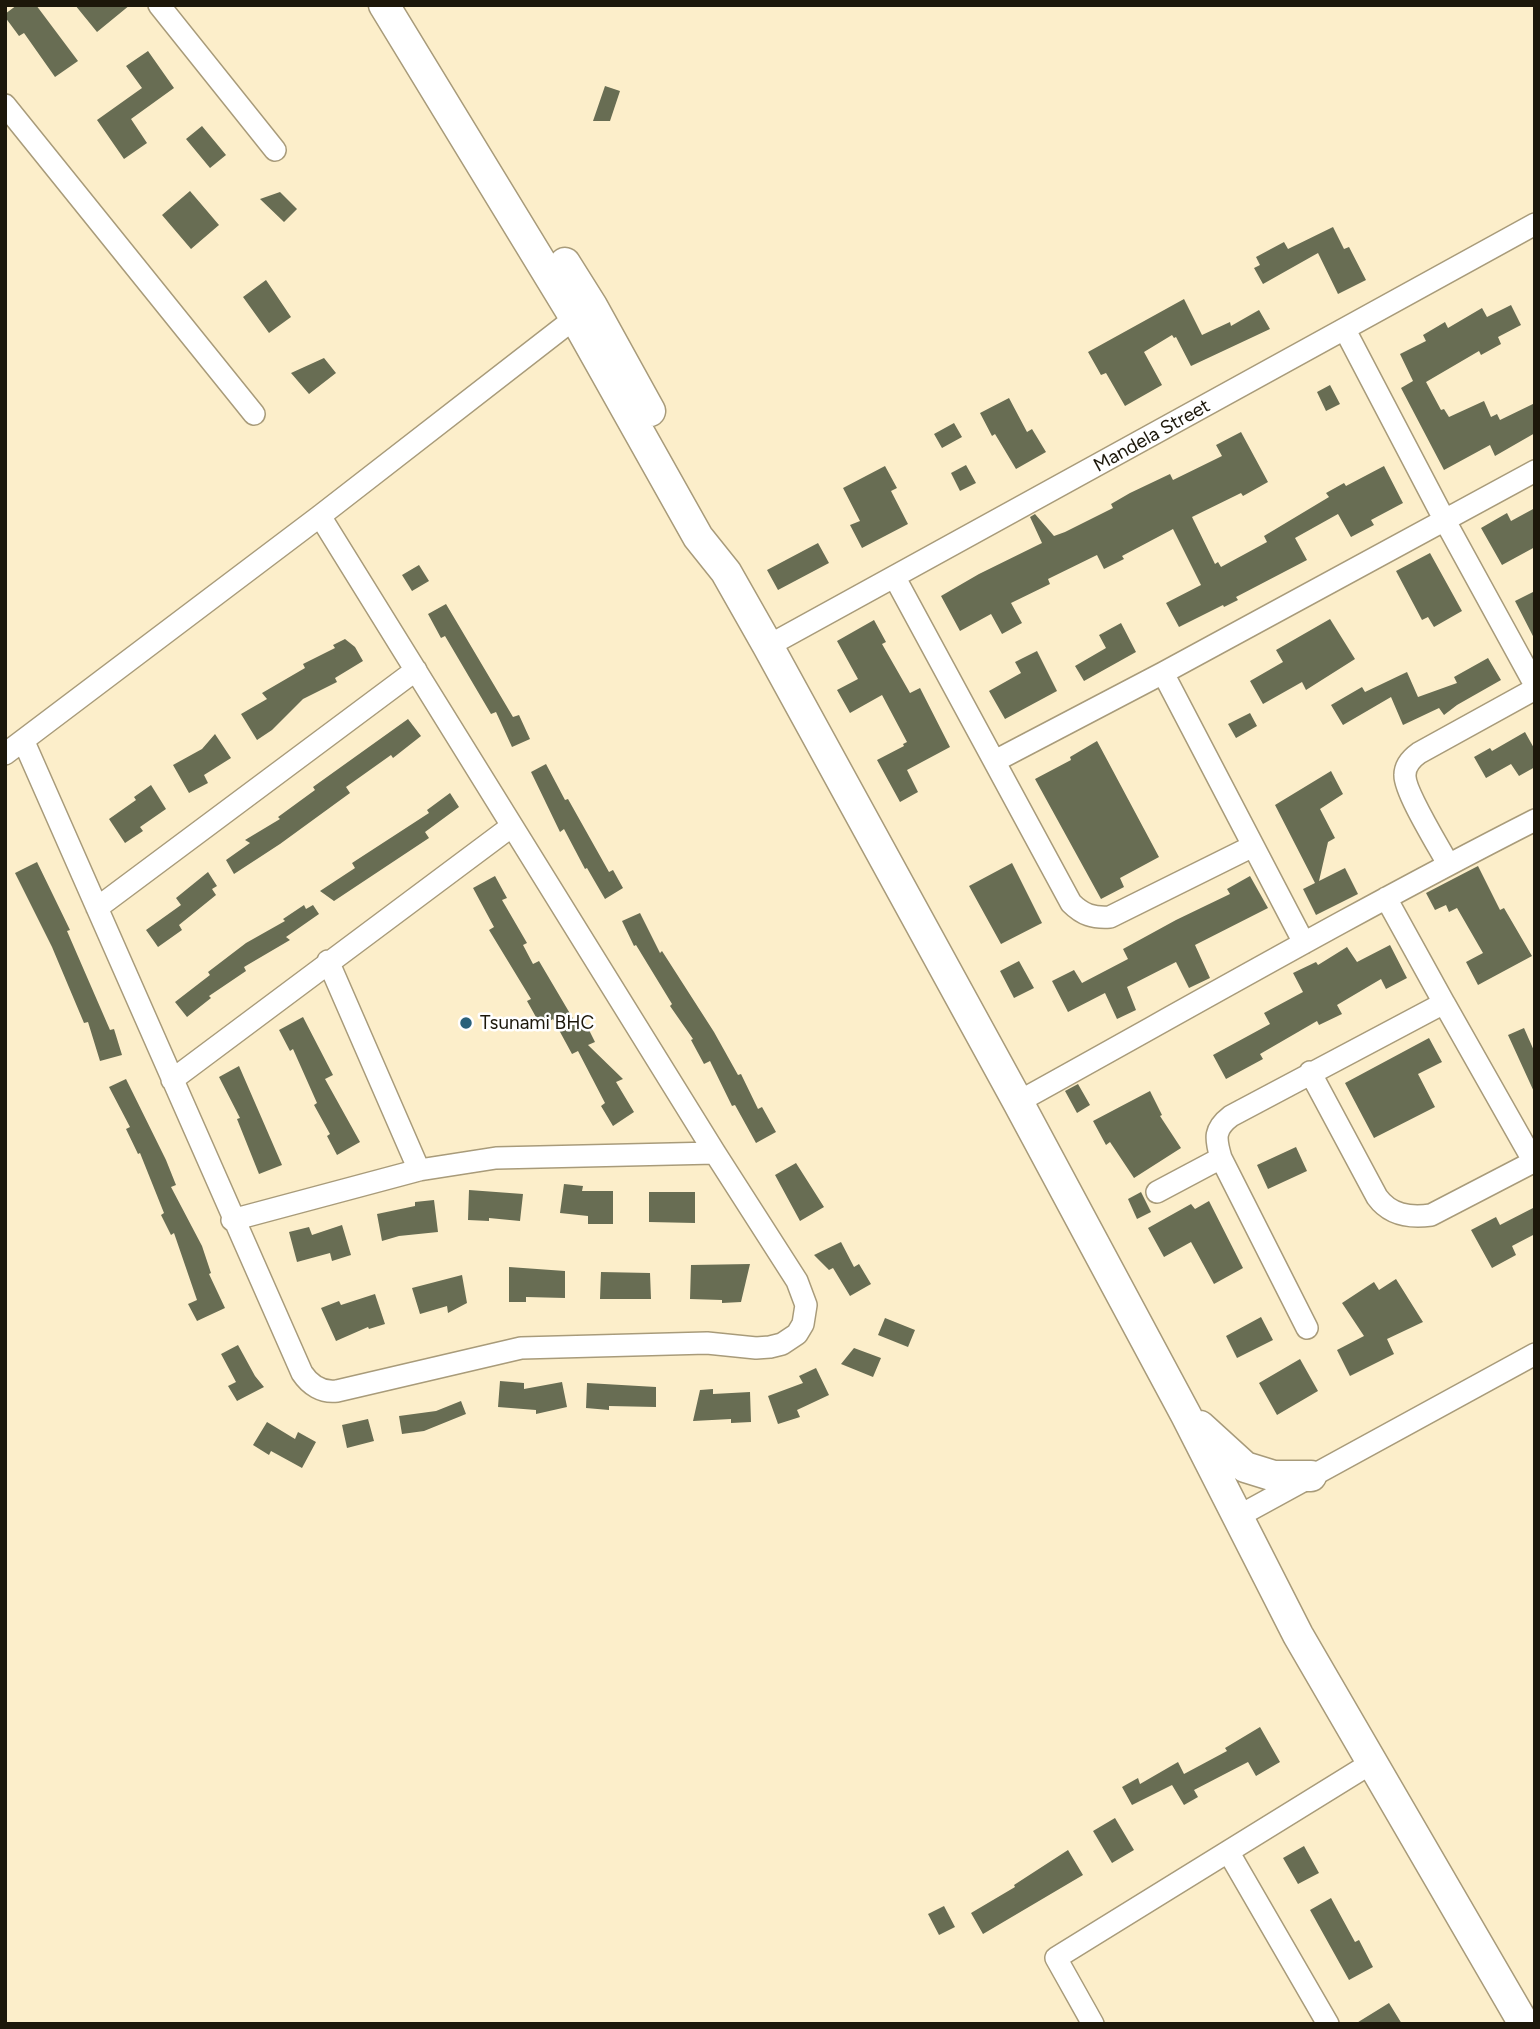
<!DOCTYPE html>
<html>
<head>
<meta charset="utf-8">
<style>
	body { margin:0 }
	#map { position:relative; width:1540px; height:2029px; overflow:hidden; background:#fceeca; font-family:Figtree,sans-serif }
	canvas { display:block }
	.frame { position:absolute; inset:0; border:7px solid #1c170a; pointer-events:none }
</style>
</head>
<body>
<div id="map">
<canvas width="1540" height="2029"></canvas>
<div class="frame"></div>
</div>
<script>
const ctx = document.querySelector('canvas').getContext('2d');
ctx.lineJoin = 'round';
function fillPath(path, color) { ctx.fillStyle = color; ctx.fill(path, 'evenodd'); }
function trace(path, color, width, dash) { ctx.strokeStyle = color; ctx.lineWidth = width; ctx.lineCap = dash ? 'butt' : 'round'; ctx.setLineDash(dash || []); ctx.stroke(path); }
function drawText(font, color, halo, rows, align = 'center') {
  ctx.font = font + ' Figtree,sans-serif'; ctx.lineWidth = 5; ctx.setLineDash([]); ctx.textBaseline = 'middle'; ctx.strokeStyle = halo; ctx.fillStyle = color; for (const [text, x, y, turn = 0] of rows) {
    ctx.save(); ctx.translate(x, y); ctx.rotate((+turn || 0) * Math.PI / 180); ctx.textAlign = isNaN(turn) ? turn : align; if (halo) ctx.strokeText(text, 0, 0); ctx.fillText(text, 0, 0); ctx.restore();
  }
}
const building = new Path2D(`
	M17 5H36L78 61 55 77 24 33 19 36 5 17V14Z
	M75 5H130L97 32Z
	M148 51 174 88 131 119 147 143 124 159 97 120 142 88 126 66Z
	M605 86 620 91 610 121H593Z
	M202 126 226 155 210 168 186 139Z
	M190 191 219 225 191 249 162 215Z
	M280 192 297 209 284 222 260 199Z
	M1333 227 1344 249 1349 247 1366 280 1338 294 1318 253 1263 284 1254 268 1260 265 1256 257 1284 242 1288 249Z
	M266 280 291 317 269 333 243 297Z
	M1184 299 1202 335 1230 322 1231 326 1259 310 1270 329 1191 366 1176 337 1174 338 1172 335 1144 352 1162 385 1125 406 1106 373 1101 375 1088 352Z
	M1511 305 1521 325 1498 337 1501 344 1481 355 1479 351 1426 382 1441 410 1444 409 1449 417 1484 401 1491 417 1497 414 1500 420 1535 403V433L1495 456 1490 445 1444 470 1401 388 1413 381 1400 354 1426 341 1423 335 1445 322 1448 328 1482 308 1487 317Z
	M324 358 336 373 309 394 291 373Z
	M1330 385 1340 404 1326 411 1317 392Z
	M1009 398 1027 432 1032 429 1046 452 1016 469 995 434 992 436 980 413Z
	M954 423 962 437 942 448 934 434Z
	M1241 432 1268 482 1243 496 1241 493 1192 517 1215 564 1218 562 1221 567 1267 542 1264 536 1329 497 1326 493 1344 483 1346 486 1384 466 1403 503 1371 520 1374 525 1351 537 1338 514 1295 538 1307 560 1236 597 1238 600 1224 607 1223 605 1179 627 1166 603 1201 585 1173 529 1122 556 1124 559 1104 569 1097 555 1048 579 1050 584 1011 603 1022 623 1002 634 991 614 960 631 941 596 979 574 1042 543 1030 517 1035 514 1054 536 1065 532 1113 508 1111 504 1130 493 1170 474 1173 480 1222 456 1216 445Z
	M966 465 976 483 960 491 951 473Z
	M885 466 897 488 891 491 908 524 862 548 850 525 860 521 843 488Z
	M1535 508V547L1502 565 1481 528 1507 513 1511 521Z
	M818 543 829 563 778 590 767 570Z
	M1430 553 1462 611 1434 627 1428 617 1422 620 1396 571Z
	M419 565 429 581 412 591 402 575Z
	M1535 591V640L1515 601Z
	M446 604 513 717 519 715 530 739 512 747 496 712 491 714 445 636 441 638 428 614Z
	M1330 619 1355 659 1306 690 1302 682 1263 704 1250 681 1283 662 1276 650Z
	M874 620 886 642 882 644 910 693 920 688 950 747 907 770 918 792 900 802 877 760 904 746 903 744 907 742 882 695 850 713 837 690 858 679 837 641Z
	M1121 623 1136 652 1084 681 1075 666 1106 648 1099 635Z
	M345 639 355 647 363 661 335 678 337 682 303 699 272 730 257 740 241 714 267 699 262 693 305 668 303 664 335 648 333 645Z
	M1037 651 1057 691 1005 719 989 691 1021 673 1015 662Z
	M1488 658 1501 680 1457 705 1444 715 1439 708 1403 725 1391 697 1343 725 1331 705 1362 687 1365 692 1407 672 1418 697 1457 683 1454 677Z
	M1250 713 1257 726 1236 738 1228 724Z
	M408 719 421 736 393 758 391 755 346 787 350 793 280 844 234 874 226 860 250 843 245 840 280 819 278 817 315 790 313 787Z
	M1525 732 1535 750V767L1519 776 1511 764 1486 778 1474 757 1490 748 1492 751Z
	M215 734 231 758 204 775 208 783 189 793 173 765 202 749Z
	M1097 741 1159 857 1120 878 1124 887 1101 899 1035 779 1071 760 1070 757Z
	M546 764 565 800 568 799 609 872 613 870 623 888 605 899 587 868 585 869 564 829 560 832 531 772Z
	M1331 771 1343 794 1320 809 1335 838 1328 842 1319 881 1345 868 1358 894 1316 915 1303 889 1315 883 1275 805Z
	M151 785 166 809 140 827 143 831 125 843 109 819 136 800 134 797Z
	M450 793 459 807 425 832 429 838 334 901 320 891 355 868 352 863 429 813 427 810Z
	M37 862 70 930 67 931 110 1030 114 1029 122 1055 100 1061 88 1022 84 1023 52 947 15 873Z
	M1012 863 1042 923 1001 944 969 886Z
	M1478 866 1500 910 1504 908 1532 956 1478 985 1466 962 1483 953 1457 908 1449 912 1446 905 1435 910 1426 893Z
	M208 872 217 886 212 889 216 895 179 925 182 930 158 947 146 930 181 905 176 898Z
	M495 876 507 898 502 900 527 943 523 945 533 964 539 961 575 1022 583 1018 595 1042 588 1045 623 1079 616 1082 634 1112 613 1126 601 1106 605 1103 578 1051 572 1054 553 1019 541 1026 527 1001 531 999 489 930 494 927 473 888Z
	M1250 876 1268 908 1195 945 1210 978 1189 988 1176 962 1127 987 1136 1010 1117 1019 1105 993 1068 1012 1052 981 1074 970 1082 983 1128 959 1123 949 1176 920 1230 894 1227 889Z
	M304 905 306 909 313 905 319 914 286 937 290 940 244 967 246 971 209 996 211 998 187 1017 175 1002 210 975 208 972 246 943 285 921 283 919Z
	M640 913 660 953 662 951 714 1032 738 1075 741 1074 758 1109 762 1107 776 1132 756 1143 735 1105 732 1106 710 1061 704 1064 691 1040 693 1039 670 1006 672 1004 636 945 634 946 622 921Z
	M1390 945 1407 978 1386 989 1381 979 1337 1005 1342 1014 1319 1025 1317 1021 1260 1054 1263 1059 1226 1079 1213 1055 1270 1024 1264 1013 1303 992 1293 973 1316 962 1318 965 1347 947 1357 962Z
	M1019 961 1034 988 1014 998 1000 971Z
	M303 1017 333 1075 325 1079 360 1142 337 1155 327 1136 330 1134 314 1105 317 1103 293 1049 290 1051 279 1030Z
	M1524 1028 1535 1053V1094L1508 1035Z
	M1429 1038 1442 1062 1418 1074 1435 1107 1374 1138 1345 1083Z
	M239 1066 282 1165 259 1174 237 1119 240 1118 219 1077Z
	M126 1079 166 1160 176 1185 171 1187 202 1246 211 1273 209 1274 225 1308 197 1321 188 1304 197 1300 174 1233 171 1235 161 1215 164 1213 140 1153 138 1154 126 1129 130 1127 109 1087Z
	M1078 1084 1090 1105 1077 1113 1065 1091Z
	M1150 1091 1162 1115 1160 1116 1181 1148 1134 1178 1110 1142 1106 1145 1093 1121Z
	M1296 1147 1307 1171 1268 1189 1257 1165Z
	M796 1163 824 1207 800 1221 775 1175Z
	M564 1184 583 1186 582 1191H613V1224H588V1216L560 1213Z
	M469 1190 523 1194 520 1221 489 1218V1221L468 1220Z
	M649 1192H695V1223L649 1222Z
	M1141 1192 1151 1212 1137 1219 1128 1199Z
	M434 1200 438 1232 399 1236 382 1241 377 1214 415 1206V1202Z
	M1209 1201 1243 1268 1214 1284 1191 1242 1164 1257 1148 1228 1191 1204 1195 1209Z
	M1535 1207V1234L1512 1246 1516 1255 1492 1268 1471 1230 1496 1217 1500 1225Z
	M342 1225 351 1255 332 1261 330 1253 297 1262 289 1232 309 1227 312 1235Z
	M841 1242 854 1267 859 1264 871 1284 850 1296 833 1268 829 1270 814 1255Z
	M750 1264 741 1302 722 1303V1300L690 1299 691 1265Z
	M509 1267 565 1271V1298L526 1297V1302H509Z
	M601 1272 650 1273 651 1299H600Z
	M462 1275 467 1303 448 1313 447 1306 420 1314 412 1288Z
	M1396 1279 1423 1322 1387 1339 1394 1354 1350 1376 1337 1350 1364 1336 1342 1303 1374 1282 1379 1290Z
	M375 1294 385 1324 369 1329 368 1327 336 1341 321 1308 339 1301 341 1305Z
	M1261 1317 1273 1340 1237 1358 1226 1336Z
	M885 1318 915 1330 908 1347 878 1335Z
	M238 1345 255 1376 264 1387 237 1401 228 1386 236 1382 221 1354Z
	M854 1348 881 1358 873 1377 841 1364Z
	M1300 1359 1318 1391 1277 1415 1259 1383Z
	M816 1368 829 1395 797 1410 800 1417 778 1424 768 1396 803 1383 799 1376Z
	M500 1381 524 1383V1389L562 1382 567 1407 536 1414V1410L498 1407Z
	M587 1383 656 1387V1407L609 1406V1410L586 1408Z
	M713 1389V1394L750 1392 751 1422 731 1423V1419L693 1421 700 1390Z
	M461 1401 466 1414 424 1431 402 1434 399 1416 436 1411Z
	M368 1419 374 1441 347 1448 342 1425Z
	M267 1422 295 1439 298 1432 316 1442 302 1468 271 1451 269 1455 253 1445Z
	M1260 1727 1280 1762 1256 1776 1248 1762 1194 1790 1198 1797 1184 1805 1172 1785 1132 1805 1122 1787 1138 1778 1140 1784 1178 1762 1184 1774 1227 1751 1225 1748Z
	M1115 1818 1134 1850 1112 1863 1093 1831Z
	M1304 1846 1319 1873 1298 1884 1283 1858Z
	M1068 1850 1083 1875 983 1934 971 1913 1015 1887 1014 1885Z
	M1331 1898 1355 1942 1359 1940 1373 1967 1349 1980 1310 1910Z
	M944 1906 955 1927 939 1935 928 1914Z
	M1389 2003 1402 2024H1355Z`);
const street = new Path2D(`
	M159 5 275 150
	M5 105 254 414
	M1345 330 1444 519 1535 685
	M895 578 1071 903C1083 915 1093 918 1110 917L1253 846
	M768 646 1535 224
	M1163 673 1304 943
	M24 742 302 1373C310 1385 322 1393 337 1391L521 1348 707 1343 756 1348 770 1347 782 1344 797 1334 803 1324 806 1305 797 1281 715 1153 320 516
	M5 754 320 516 584 311
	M995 761 1163 673 1535 471
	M1448 864C1439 847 1404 791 1405 775 1405 766 1412 758 1419 753L1535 689
	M1386 898 1444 1003
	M97 908 416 670
	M328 961 419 1170
	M1310 1072 1377 1197C1390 1215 1409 1218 1431 1215L1535 1161
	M172 1080 512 826
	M1018 1102C1190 1007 1360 909 1535 820
	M1157 1192 1221 1158
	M232 1220 419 1170 496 1158 715 1153
	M1307 1328 1221 1158C1215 1138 1214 1129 1231 1116L1444 1003 1534 1162
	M1237 1517 1535 1354
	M1229 1853 1328 2024
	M1093 2024 1056 1958 1373 1762`);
const secondary = new Path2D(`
	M384 5 575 318 698 537 726 572 768 646 1018 1102 1186 1415 1298 1635 1524 2024
	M565 263 592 306 650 411
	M1200 1426 1245 1467 1274 1476H1311`);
const markers = [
	[466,1023,7,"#29617b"]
];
const streetNames = [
	["Mandela Street",1152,436,-29]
];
const poiNames = [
	["Tsunami BHC",480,1023]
];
fillPath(building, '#686d53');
trace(street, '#a89b7a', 24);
trace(secondary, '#a89b7a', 33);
trace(street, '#fff', 21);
trace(secondary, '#fff', 30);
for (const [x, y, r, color] of markers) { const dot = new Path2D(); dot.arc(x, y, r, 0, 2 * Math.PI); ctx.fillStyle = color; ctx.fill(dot); trace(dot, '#fff', 2.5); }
drawText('19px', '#1c170a', '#fff', streetNames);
drawText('19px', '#1c170a', '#fff', poiNames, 'left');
</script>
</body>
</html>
